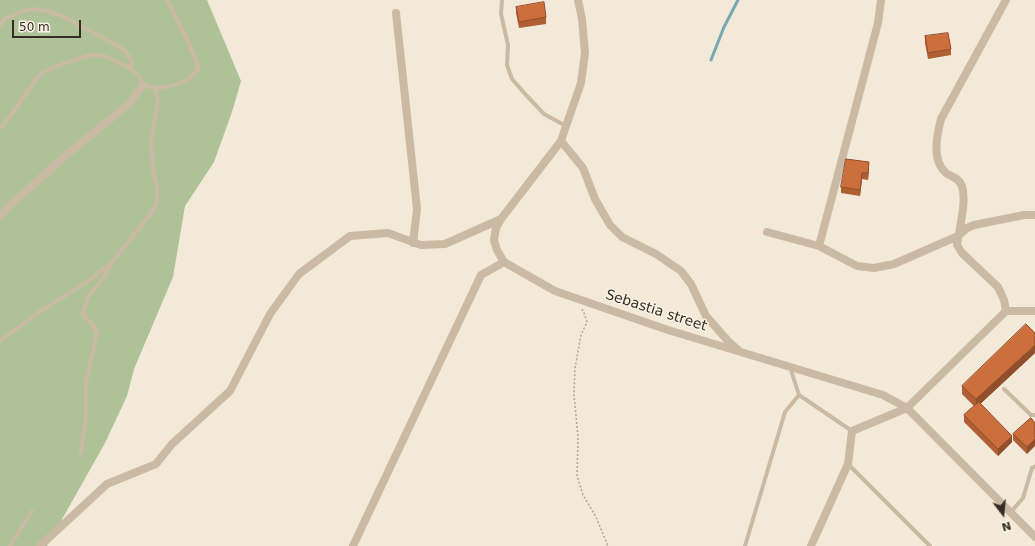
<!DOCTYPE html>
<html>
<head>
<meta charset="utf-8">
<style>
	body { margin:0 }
	#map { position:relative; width:1035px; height:546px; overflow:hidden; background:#f2e9d8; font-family:"DejaVu Sans",sans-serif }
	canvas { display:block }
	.north { position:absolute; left:983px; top:494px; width:40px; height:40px; -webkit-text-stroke:3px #faf2e4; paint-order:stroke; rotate:164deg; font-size:11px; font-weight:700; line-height:16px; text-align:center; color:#352c26 }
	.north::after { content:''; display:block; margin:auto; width:14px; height:18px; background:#352c26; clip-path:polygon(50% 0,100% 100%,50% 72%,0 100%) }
	.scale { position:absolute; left:12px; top:20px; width:69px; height:18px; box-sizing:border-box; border:2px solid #352c26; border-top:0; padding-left:5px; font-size:12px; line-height:14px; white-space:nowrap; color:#352c26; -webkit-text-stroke:3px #faf2e4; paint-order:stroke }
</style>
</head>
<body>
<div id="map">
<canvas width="1035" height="546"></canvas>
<div class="north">N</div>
<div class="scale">50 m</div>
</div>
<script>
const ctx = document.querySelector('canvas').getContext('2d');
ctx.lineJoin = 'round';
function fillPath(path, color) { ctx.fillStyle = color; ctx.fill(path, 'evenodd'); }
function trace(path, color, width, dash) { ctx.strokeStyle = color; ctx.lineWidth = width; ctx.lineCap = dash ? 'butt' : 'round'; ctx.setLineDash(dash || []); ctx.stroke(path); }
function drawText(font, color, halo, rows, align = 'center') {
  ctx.font = font + ' "DejaVu Sans",sans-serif'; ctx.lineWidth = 3; ctx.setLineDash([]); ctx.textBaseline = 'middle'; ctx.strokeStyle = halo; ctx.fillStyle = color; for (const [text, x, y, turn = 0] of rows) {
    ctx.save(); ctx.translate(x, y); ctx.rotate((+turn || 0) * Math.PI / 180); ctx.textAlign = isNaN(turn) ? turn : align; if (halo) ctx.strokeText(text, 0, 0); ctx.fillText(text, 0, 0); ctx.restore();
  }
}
const green = new Path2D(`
	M0 0H207L241 81 232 112 214 162 185 206 173 277 134 369 127 396 105 443 47 546H0Z`);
const stream = new Path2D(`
	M711 60 724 27 738 0`);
const path = new Path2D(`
	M582 309 584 313 587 322 581 335 575 368 574 395 578 437 577 476 583 495 596 517 608 546`);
const lane = new Path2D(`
	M502 0 501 14 508 45 507 65 512 79 526 95 544 114 566 126
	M0 25 5 19 20 12 33 9 47 11 62 16 113 43 125 51 132 61 130 68
	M155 88C173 87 188 83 199 68L185 35 167 0
	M0 128 11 115 37 78 43 72 65 63 91 55 104 56 130 68 139 76 143 85 155 88 158 101 151 141 153 171 157 188V203L152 212 113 261 91 279 38 313 0 341
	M790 367 799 395 852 431
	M1004 389 1031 415H1035
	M81 453 86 416V382L97 334 94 326 83 315V312L89 296 102 280 112 263
	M848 464 930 546
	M1011 512 1023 498 1032 468 1035 467
	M10 546 32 511
	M745 546 785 412 799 395`);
const street = new Path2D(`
	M578 0 582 19 585 53 581 83 566 126 561 141 501 219 496 228 494 240 497 250 504 262 555 291 668 330 883 395 907 408 1035 537
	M396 13 417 209 413 243
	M561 141 583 168 595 199 610 225 622 237 656 254 681 271 691 284 706 316 728 341 738 350
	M0 216 9 206 70 152 130 103 143 85
	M767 232 819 246 857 266 874 268 894 264 958 236 967 228 974 225 1024 215H1035
	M819 246 878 23 881 0
	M1006 311 1004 300 998 287 962 253 957 245C959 228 967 203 962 186 959 178 952 177 946 173 931 160 937 135 941 119L1006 0
	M40 546 107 484 156 464 172 444 230 391 270 314 299 274 350 236 388 233 421 245 445 244 501 219
	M353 546 481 275 504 262
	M811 546 848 464 852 431 907 408 1006 311H1035`);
const wall = new Path2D(`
	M516 7 546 17V24L519 28 516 13Z
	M925 36 951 49V55L928 59 925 43Z
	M869 168 868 180 862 179 860 196 841 193V187Z
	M1035 353 980 404 1012 442 998 456 964 422V415L974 406 962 394V386Z
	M1031 418 1027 454 1013 440V434Z`);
const shadedWall = new Path2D(`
	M869 162V168L868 180V173Z
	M862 173V179L860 196V190Z
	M1035 345V353L976 408V399Z
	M1012 436V442L998 456V449Z
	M1035 439V446L1027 454V447Z`);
const building = new Path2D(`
	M544 2 546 17 519 22 516 7Z
	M948 33 951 49 928 53 925 36Z
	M846 159 869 162 868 173H862L860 190 841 187Z
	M1026 324 1035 333V345L976 399 962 386Z
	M979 402 1012 436 998 449 964 415Z
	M1031 418 1035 423V439L1027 447 1013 434Z`);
const streetNames = [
	["Sebastia street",656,311,18]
];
fillPath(green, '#afc297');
trace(stream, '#75a8b1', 3);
trace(path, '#b7a48d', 1.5, [2, 2]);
trace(lane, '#cbbaa3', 4);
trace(street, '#cbbaa3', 8);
fillPath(wall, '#b05f34');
fillPath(shadedWall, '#904e2a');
fillPath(building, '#cd6f3c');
trace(building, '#904e2a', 1);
drawText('14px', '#352c26', '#faf2e4', streetNames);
</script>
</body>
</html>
